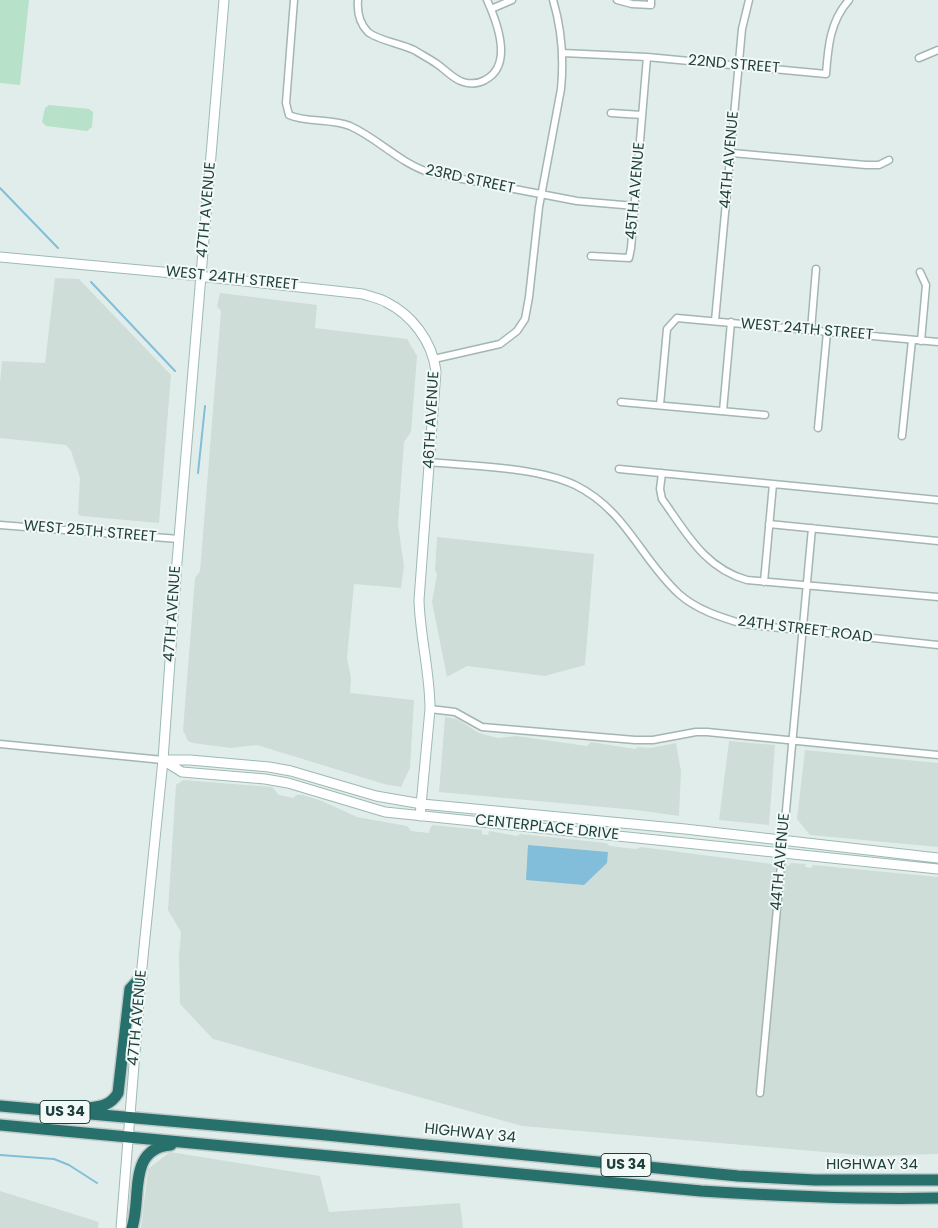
<!DOCTYPE html>
<html>
<head>
<meta charset="utf-8">
<style>
	body { margin:0 }
	canvas { display:block; background:#e1edea }
</style>
</head>
<body>
<canvas width="938" height="1228"></canvas>
<script>
const ctx = document.querySelector('canvas').getContext('2d');
ctx.lineJoin = 'round';
function fillPath(path, color) { ctx.fillStyle = color; ctx.fill(path, 'evenodd'); }
function trace(path, color, width, dash) { ctx.strokeStyle = color; ctx.lineWidth = width; ctx.lineCap = dash ? 'butt' : 'round'; ctx.setLineDash(dash || []); ctx.stroke(path); }
function drawText(font, color, halo, rows, align = 'center') {
  ctx.font = font + ' Poppins,sans-serif'; ctx.lineWidth = 4; ctx.setLineDash([]); ctx.textBaseline = 'middle'; ctx.strokeStyle = halo; ctx.fillStyle = color; for (const [text, x, y, turn = 0] of rows) {
    ctx.save(); ctx.translate(x, y); ctx.rotate((+turn || 0) * Math.PI / 180); ctx.textAlign = isNaN(turn) ? turn : align; if (halo) ctx.strokeText(text, 0, 0); ctx.fillText(text, 0, 0); ctx.restore();
  }
}
const built = new Path2D(`
	M55 278 79 279 171 375 159 523 81 516 78 514 80 478 71 451 66 445 0 438V383L2 361 45 363Z
	M220 293 317 305 315 328 407 339 417 356 411 432 404 442 398 524 404 566 401 588 354 584 347 658 351 678 350 693 414 700 410 768 401 787 384 784 257 745 231 748 193 743 188 741 183 730 195 578 200 571 221 311 217 306Z
	M437 537 594 554 585 665 545 676 467 666 447 677 432 602 437 574 435 570Z
	M445 717 457 719 479 733 498 738 516 736 587 746 591 742 635 749 638 747 650 748 676 743 681 771 679 816 636 810 439 792Z
	M729 741 775 745 769 825 719 820Z
	M805 750 938 763V847L810 835 797 819Z
	M183 780 272 787 279 795 293 798 296 795H303L322 801 357 817 407 826 411 831 429 833 430 828 433 825 482 830V834L488 835 489 831 517 836 520 834 606 843 610 846 636 849 641 847 788 866 791 863 806 864 805 867 811 868 813 865 938 877V1154L871 1156 522 1126 213 1039 180 1004 179 956 181 932 168 910 176 785Z
	M170 1152 320 1176 329 1212 460 1203 463 1228H141L148 1169Z
	M0 1191 99 1222 98 1228H0Z`);
const green = new Path2D(`
	M0 0H29L20 85 0 83Z
	M49 105 89 109 93 112 92 127 87 131 46 126 42 122 45 108Z`);
const water = new Path2D(`
	M528 845 608 852 607 863 584 885 526 880Z`);
const stream = new Path2D(`
	M0 188 58 248
	M91 282 175 371
	M198 473 205 406
	M0 1155 54 1159 69 1165 97 1183`);
const street = new Path2D(`
	M294 0 286 103 289 115C307 123 330 118 350 126 379 139 399 163 431 173L577 201 635 206
	M358 0C357 12 359 23 368 32 377 40 402 44 414 50 422 55 430 59 437 64 446 70 453 79 463 82 470 84 478 84 485 80 514 65 497 22 487 0
	M617 0 632 4 651 5V0
	M491 9 512 0
	M563 53 647 57 826 74C828 47 830 21 849 0
	M919 58 938 50
	M611 113 642 115
	M732 153 866 165H879L889 160
	M591 256 629 258 631 248 647 57
	M920 272 926 285 921 341
	M715 321 742 29 749 0
	M811 330 816 269
	M434 359 500 344 517 331 525 319 529 297 539 207 561 89C564 58 562 30 553 0
	M621 402 765 415
	M660 405 667 329 677 318 938 342
	M723 411 731 322
	M818 428 827 332
	M902 436 912 340
	M429 462C472 466 537 467 575 485 626 510 640 558 679 594 697 610 720 617 743 624L938 645
	M619 469 938 500
	M662 473 660 489 662 499C686 532 704 568 747 580L938 597
	M769 524 938 541
	M0 525 179 539
	M764 582 773 484
	M430 709 455 712 482 727 635 740H653L696 732H707L938 755
	M0 744 163 760
	M760 1093 812 528`);
const secondary = new Path2D(`
	M0 257 162 272 363 294C371 297 379 298 386 302 412 315 432 341 436 371L419 600C420 637 430 672 430 709L420 816
	M163 760 182 772 265 779 288 783 385 812 938 869
	M163 760H190L269 767 291 771 376 796 422 804 685 829 938 858
	M121 1228 141 977 163 760 177 562 224 0`);
const highway = new Path2D(`
	M0 1106 316 1134 738 1176 815 1180H938
	M87 1108C101 1107 111 1105 118 1093L130 989 141 977
	M0 1125 701 1191C780 1196 859 1200 938 1198
	M132 1228C142 1198 127 1148 171 1145`);
const shields = [
	[65,1112,50],
	[626,1165,50]
];
const shieldNames = [
	["US 34",65,1112],
	["US 34",626,1165]
];
const streetNames = [
	["22ND STREET",734,65,5],
	["44TH AVENUE",730,160,-85],
	["23RD STREET",470,180,12],
	["45TH AVENUE",636,191,-85],
	["47TH AVENUE",207,210,-85],
	["WEST 24TH STREET",232,279,6],
	["WEST 24TH STREET",807,330,5],
	["46TH AVENUE",432,420,-87],
	["WEST 25TH STREET",90,532,5],
	["47TH AVENUE",173,614,-86],
	["24TH STREET ROAD",805,630,7],
	["CENTERPLACE DRIVE",547,828,6],
	["44TH AVENUE",781,862,-85],
	["47TH AVENUE",138,1018,-85],
	["HIGHWAY 34",470,1134,6],
	["HIGHWAY 34",872,1165]
];
fillPath(built, '#cfddd9');
fillPath(green, '#b7e1c9');
fillPath(water, '#82bed9');
trace(stream, '#82bed9', 2);
trace(street, '#a3b6b2', 9);
trace(secondary, '#9dbab4', 11);
trace(highway, '#c0cac8', 14);
trace(street, '#fff', 6);
trace(secondary, '#fff', 9);
trace(highway, '#27706c', 11);
for (const [x, y, w] of shields) { const box = new Path2D(); box.roundRect(x - w / 2, y - 11.5, w, 23, 4); ctx.fillStyle = '#f2f9f7'; ctx.fill(box); trace(box, '#1f403c', 1); }
drawText('bold 14px', '#1f403c', null, shieldNames);
drawText('15px', '#1f403c', '#f2f9f7', streetNames);
</script>
</body>
</html>
